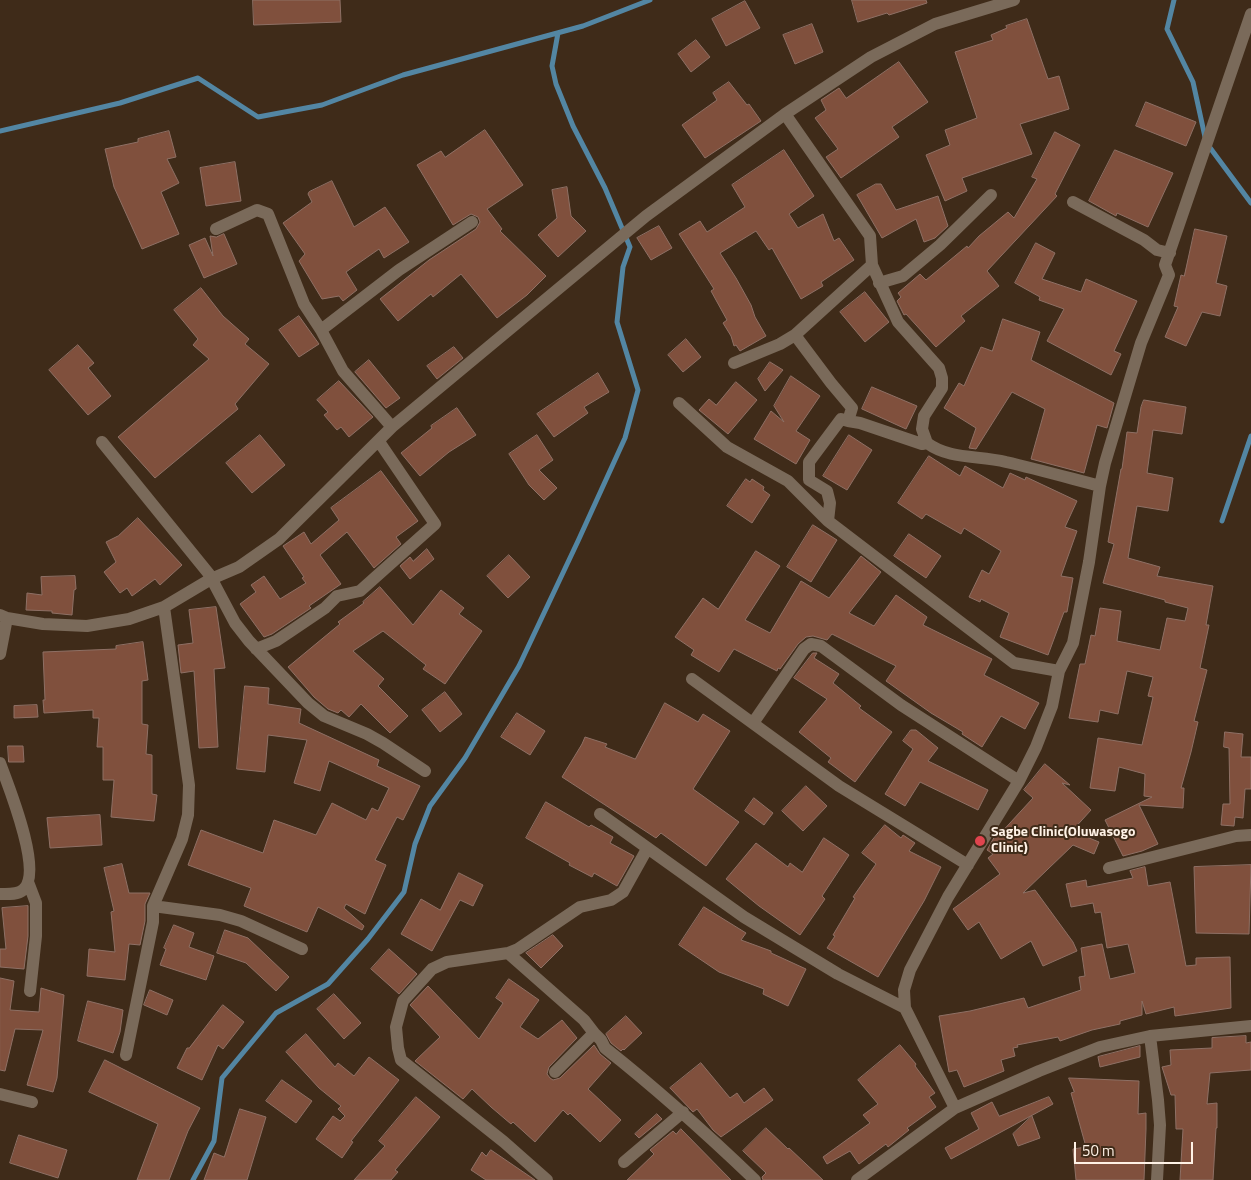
<!DOCTYPE html>
<html>
<head>
<meta charset="utf-8">
<style>
	body { margin:0 }
	#map { position:relative; width:1251px; height:1180px; overflow:hidden; background:#3f2b19; font-family:"Titillium Web",sans-serif }
	canvas { display:block }
	.scale { position:absolute; left:1074px; top:1142px; width:119px; height:22px; box-sizing:border-box; border:2px solid #fff2e6; border-top:0; padding-left:6px; font-size:15px; line-height:18px; white-space:nowrap; color:#fff2e6; -webkit-text-stroke:4px #3f2b19; paint-order:stroke }
</style>
</head>
<body>
<div id="map">
<canvas width="1251" height="1180"></canvas>
<div class="scale">50 m</div>
</div>
<script>
const ctx = document.querySelector('canvas').getContext('2d');
ctx.lineJoin = 'round';
function trace(path, color, width, dash) { ctx.strokeStyle = color; ctx.lineWidth = width; ctx.lineCap = dash ? 'butt' : 'round'; ctx.setLineDash(dash || []); ctx.stroke(path); }
function fillPath(path, color) { ctx.fillStyle = color; ctx.fill(path, 'evenodd'); }
function drawText(font, color, halo, rows, align = 'center') {
  ctx.font = font + ' "Titillium Web",sans-serif'; ctx.lineWidth = 4; ctx.setLineDash([]); ctx.textBaseline = 'middle'; ctx.strokeStyle = halo; ctx.fillStyle = color; for (const [text, x, y, turn = 0] of rows) {
    ctx.save(); ctx.translate(x, y); ctx.rotate((+turn || 0) * Math.PI / 180); ctx.textAlign = isNaN(turn) ? turn : align; if (halo) ctx.strokeText(text, 0, 0); ctx.fillText(text, 0, 0); ctx.restore();
  }
}
const stream = new Path2D(`
	M1174 0 1167 29 1193 82 1205 137
	M0 131 120 103 198 78 258 117 322 105 403 75 583 26 650 0
	M1208 145 1251 203
	M1222 521 1251 436
	M193 1180 214 1141 222 1078 276 1013 328 984 368 939 404 892 415 844 430 806 465 758 519 666 578 541 625 438 638 390 617 322 623 267 630 247 605 188 573 126 556 84 552 66 558 33`);
const building = new Path2D(`
	M253 0H340L341 22 254 25Z
	M852 0H926L927 3 889 15 887 13 858 22Z
	M745 1 760 28 726 46 712 19Z
	M1027 19 1048 79 1059 76 1069 109 1020 124 1032 154 962 178 967 191 945 201 926 155 950 145 945 130 977 118 955 52 993 40 991 35 1007 28 1006 26Z
	M812 24 823 52 795 64 783 35Z
	M696 40 710 57 691 72 678 54Z
	M899 62 928 102 892 127 899 137 841 178 826 157 838 149 815 118 826 110 821 100 839 88 846 98Z
	M729 82 747 105 749 104 761 121 705 158 682 125 717 100 713 93Z
	M1146 102 1196 122 1186 146 1136 126Z
	M485 130 523 185 487 209 502 229 500 231 546 276 527 295 497 318 461 274 433 297 431 294 398 321 380 299 429 260 476 229 480 222 478 217 471 214 453 225 417 165 441 151 445 157Z
	M169 131 176 157 167 159 179 183 161 192 179 234 142 249 114 187 105 149 138 142V139Z
	M1055 132 1080 145 1055 194 1057 196 987 271 999 286 961 316 965 321 936 347 906 314 904 315 897 301 901 297 898 293 920 274 926 280 967 246 968 248 979 236 1008 212 1014 218 1037 179 1032 177Z
	M784 150 814 196 789 214 798 228 823 214 834 241 839 238 854 260 821 282 823 286 801 299 772 248 769 250 756 231 720 253 736 278 751 305 755 317 766 336 740 351 736 345 734 346 731 336 723 323 727 320 711 291 714 289 679 234 700 221 707 232 745 207 732 185Z
	M1115 150 1173 173 1148 227 1117 213 1116 216 1089 201Z
	M235 162 241 201 206 206 200 168Z
	M332 181 354 227 385 207 409 242 384 258 379 249 346 272 357 290 343 301 339 296 322 299 299 261 305 254 283 223 312 202 308 194 309 192Z
	M876 184H881L896 210 938 196 948 226 935 238 924 242 916 219 882 238 857 195Z
	M567 187 571 216 586 231 558 257 538 235 557 218 552 190Z
	M659 226 672 248 651 260 637 238Z
	M1195 229 1227 236 1216 283 1227 286 1220 316 1202 312 1186 346 1165 337 1178 307 1174 306 1181 275 1184 276Z
	M224 234 237 264 204 278 189 245 205 238 213 256 210 236 216 237Z
	M1036 243 1055 253 1042 279 1081 292 1086 279 1137 301 1114 351 1121 354 1111 375 1047 341 1064 309 1039 300 1040 297 1015 283Z
	M201 288 223 316 249 339 245 344 269 364 235 404 238 409 155 478 118 437 209 359 193 345 198 339 174 310Z
	M865 292 889 322 865 342 840 312Z
	M299 316 319 344 299 357 279 330Z
	M1003 319 1040 332 1031 360 1114 403 1107 428 1097 425 1084 473 1031 459 1045 409 1012 392 976 449 969 448 976 428 944 408 959 383 964 386 981 347 992 351Z
	M686 339 701 357 683 372 668 355Z
	M78 345 94 363 88 368 111 396 88 415 49 370Z
	M454 347 463 358 437 379 427 366Z
	M369 360 400 398 386 408 355 372Z
	M770 362 783 370 765 391 758 379Z
	M598 373 609 392 584 407 588 413 554 437 537 414Z
	M791 376 820 396 796 431 810 440 796 464 754 439 771 411 784 422 774 406Z
	M339 381 373 417 349 437 341 427 337 430 324 415 328 412 317 400Z
	M736 382 757 400 728 434 699 410 709 399 716 405Z
	M872 387 917 406 906 429 862 409Z
	M1144 400 1186 407 1182 434 1153 430 1147 473 1173 478 1168 511 1137 506 1128 558 1160 567 1157 576 1213 586 1206 625H1209L1200 668 1207 670 1194 721 1198 722 1191 752 1181 788H1184L1183 808 1139 805 1158 844 1142 851 1123 856 1105 820 1152 797 1144 796 1145 774 1119 767 1115 791 1090 788 1098 738 1142 745 1153 697 1148 696 1153 677 1127 671 1118 714 1100 710 1098 722 1069 718 1080 664H1085L1091 635 1095 636 1100 608 1121 611 1117 641 1160 650 1167 618 1185 621 1188 608 1165 602V600L1103 583 1114 544 1108 542 1121 469H1122L1127 432 1137 433 1141 407Z
	M457 408 476 435 449 452 420 476 401 453 432 428 431 426Z
	M260 435 285 465 252 493 226 463Z
	M537 435 553 460 539 470 557 488 544 500 529 485 509 454Z
	M849 435 872 450 847 490 823 476Z
	M929 456 960 476 965 466 1003 488 1010 473 1025 480 1026 477 1077 501 1065 527 1077 531 1061 576 1073 578 1067 612H1064L1048 655 1000 637 1009 613 981 599 980 602 969 597 982 570 989 574 1001 551 964 528 961 534 926 514 922 519 898 503Z
	M381 471 418 521 396 537 401 544 374 568 347 532 320 555 341 584 309 606 311 608 272 634 264 637 240 604 256 592 251 585 264 576 280 599 306 583 302 578 304 577 283 546 304 532 311 544 339 520 331 508Z
	M746 479 750 482 752 479 764 487 763 490 770 495 752 523 727 506Z
	M138 518 182 565 160 585 155 579 132 596 127 588 120 593 104 572 116 562 106 542 118 536Z
	M813 525 837 540 811 582 787 567Z
	M909 534 941 556 926 578 894 556Z
	M427 549 434 559 410 579 400 566 410 557 413 561Z
	M756 551 780 566 745 620 770 633 801 581 829 598 861 556 881 572 849 613 874 626 896 595 927 617 923 625 992 659 984 675 1039 703 1025 729 1001 716 982 747 962 734 963 732 931 713 886 681 896 666 832 634 827 640 813 636 806 637 798 644 780 669 778 668 777 671 734 649 719 672 691 655 694 650 675 637 703 598 718 609Z
	M509 555 530 577 508 598 487 576Z
	M75 576 76 589 74 590 72 615 52 613V611L26 610 27 593 42 595 41 577Z
	M380 587 413 625 441 590 464 608 459 614 482 631 445 684 423 669 426 665 383 631 353 651 384 679 378 686 408 716 390 733 361 704 349 717 341 710 338 713 328 709 314 697 288 667 340 624 338 622 364 603 363 602Z
	M216 607 225 668 214 669 218 747 199 748 194 671 181 673 178 645 193 643 189 610Z
	M143 642 148 680 142 681V724L148 725 146 754 152 755V794L157 795 154 821 111 817 114 780H103V747H97L99 718H93V710L44 713 43 700H45L43 652 116 649V646Z
	M813 653H817L814 658 839 674 833 683 861 706 859 708 892 732 855 782 828 762 831 758 799 732 827 699 794 678Z
	M245 686 269 688 268 704 301 709 299 723 379 760 377 766 420 786 403 820 397 817 375 860 386 865 365 914 346 904 344 908 364 926 362 930 318 907 307 932 244 906 251 888 188 865 201 830 263 853 274 820 316 835 332 803 366 820 372 808 378 811 389 788 329 761 320 791 294 783 307 740 268 735 265 772 237 769Z
	M445 692 462 714 440 732 422 710Z
	M665 703 698 722 703 714 730 731 693 789 739 822 706 866 661 833 656 838 562 777 582 744 585 737 607 744 605 747 635 759Z
	M37 705 38 717 14 718V706Z
	M517 713 545 731 530 755 501 737Z
	M911 730H916L938 748 928 761 988 790 978 810 920 782 905 806 885 794 913 749 903 741Z
	M1225 732 1243 734 1241 757H1251V789H1245L1243 818 1235 817 1234 826 1221 825 1223 804H1230L1229 748 1224 747Z
	M8 746H23L24 762H9Z
	M1045 764 1070 785 1062 783 1091 810 1072 831 1099 842 1094 854 1073 845 1023 893 1035 890 1073 942 1077 951 1043 966 1031 941 1001 959 979 922 968 930 953 909 1000 874 988 858 993 854 987 850 996 834 998 836 1033 798 1024 790Z
	M806 786 827 806 803 831 782 811Z
	M754 798 773 813 764 825 745 811Z
	M546 802 589 827 591 825 613 837 610 843 634 856 617 886 594 873 592 877 569 865 570 863 526 838Z
	M100 815 102 845 50 848 47 818Z
	M885 825 901 838 903 835 915 843 909 851 941 867 924 901 878 977 827 948 835 936 833 935 855 898 853 897 876 864 862 853Z
	M824 838 849 855 822 896 825 899 800 935 759 906 726 879 756 843 788 867 790 863 802 872Z
	M122 864 129 893H150L145 904V921L140 945 129 944 125 980 87 976 89 949 115 952 111 912 114 911 104 868Z
	M1251 865 1249 934 1196 933 1194 867Z
	M1145 867 1148 886 1170 882 1186 966 1196 965V958L1230 957 1231 1008 1175 1016 1174 1007 1146 1014 1142 1001V1015L1120 1021V1024L1092 1030 1060 1041 1058 1037 1017 1045 1018 1047 1013 1048 1015 1056 1001 1060 1004 1071 964 1087 957 1070 949 1072 939 1016 970 1011 1024 998 1028 1008 1081 990 1079 977 1085 976 1081 948 1102 944 1110 979 1135 973 1128 944 1107 948 1101 912 1095 913 1093 903 1071 907 1066 884 1086 880 1087 887 1133 878 1130 871Z
	M459 873 483 885 473 906 460 900 432 951 401 934 421 899 440 910Z
	M28 906V936L24 969 0 967V949H6L2 908Z
	M704 907 746 933 741 940 771 951V953L806 969 788 1006 763 994 764 989 719 972 679 945Z
	M174 925 194 933 189 947 214 956 206 980 160 965 166 949 164 948Z
	M225 930 248 938 289 977 276 991 246 963 217 953Z
	M553 935 563 946 541 968 526 953Z
	M389 949 417 974 399 994 371 969Z
	M0 978 14 981 10 1010 39 1012 41 988 64 995 57 1078 53 1092 27 1085 43 1030 15 1029 5 1071 0 1070Z
	M509 979 539 1000 520 1027 538 1039 562 1020 577 1038 549 1067 547 1074 550 1078 553 1080 560 1078 594 1045 600 1054 611 1063 588 1089 621 1120 600 1142 570 1113 568 1115 563 1110 535 1142 513 1122 511 1124 491 1107 472 1089 463 1099 415 1061 440 1037 410 1005 428 986 479 1039 503 1003 496 998Z
	M150 990 173 1000 167 1015 144 1005Z
	M334 994 361 1023 344 1039 317 1009Z
	M88 1001 123 1010 120 1032 113 1053 78 1041Z
	M223 1005 244 1022 223 1049 218 1045 202 1080 177 1068 187 1048H189Z
	M626 1016 642 1033 624 1050 623 1049 621 1051 611 1043 606 1034Z
	M306 1034 335 1067 338 1063 354 1076 369 1057 399 1080 351 1141 353 1142 342 1158 316 1139 333 1116 340 1121 345 1116 338 1109 341 1106 319 1088 286 1052Z
	M1246 1036V1043L1251 1042V1070L1210 1073 1207 1104 1217 1103V1128H1216L1213 1180H1180L1183 1129H1176L1175 1095H1171L1162 1067 1171 1065 1170 1050 1212 1048V1038Z
	M900 1045 916 1064 915 1066 935 1093 929 1097 936 1107 907 1128 909 1130 888 1147 886 1144 859 1164 850 1151 827 1164 823 1157 870 1123 863 1115 878 1104 858 1080Z
	M1140 1046V1057L1100 1067 1098 1057Z
	M105 1060 200 1108 188 1131 169 1180H137L158 1124 89 1092Z
	M701 1063 730 1098 737 1093 744 1103 764 1088 773 1100 721 1137 713 1130 697 1109 693 1112 670 1088Z
	M1069 1078 1139 1081 1138 1114 1146 1113V1129L1144 1180H1076L1073 1149 1086 1147 1071 1093 1074 1092Z
	M282 1080 312 1101 296 1123 266 1101Z
	M416 1097 440 1117 395 1170 398 1172 391 1180H354L385 1146 379 1141Z
	M1049 1097 1053 1104 951 1159 945 1148 979 1129 971 1113 992 1102 999 1116Z
	M240 1109 266 1117 247 1180H204L214 1153 224 1157Z
	M657 1114 662 1119 639 1138 635 1134Z
	M1032 1116 1040 1138 1018 1146 1013 1134Z
	M766 1128 788 1149 789 1148 823 1180H763L762 1177 766 1173 743 1151Z
	M681 1129 731 1180H627L654 1154 650 1150 673 1131 676 1134Z
	M19 1135 67 1150 58 1178 10 1163Z
	M491 1150 535 1180H486L471 1170 482 1152 486 1156Z`);
const minor = new Path2D(`
	M785 114 870 236 872 265 898 322 939 368 942 378V388L924 416 922 429 927 443
	M1073 202 1144 240 1157 250 1170 253
	M216 229 257 210 268 214 304 304 321 330 343 371 392 427
	M879 283 903 276 940 245 991 195
	M321 330 399 270 472 222
	M795 335 831 383 852 408 848 421 841 419 809 462V480L827 491 830 503 828 521 1014 663 1059 671
	M734 363 780 344 795 335 872 265
	M679 403 727 447 788 481 828 521
	M848 421 860 423 922 444 927 443C950 460 979 455 1006 462 1037 469 1069 478 1100 486
	M102 442 209 574 235 623 249 641 308 703 324 716 367 734 383 743 425 771
	M0 615 7 618 43 624 87 626 129 619 164 607 211 579 239 567 279 539 392 427 646 216 785 114 871 57 935 24 1014 0
	M256 649 276 641 291 631 325 608 337 596 360 591 435 524 382 446 377 442
	M0 654 7 618
	M692 679 839 786 968 865
	M753 723 804 649 811 644 821 646 901 705 1019 781
	M0 763C8 785 44 873 23 890 17 895 7 894 0 894
	M600 814 744 917 838 974 905 1008
	M1109 868 1236 836 1251 835
	M28 882 36 903V936L30 991
	M153 906 220 915 241 921 302 949
	M508 953 584 1020 594 1033
	M1150 1036 1158 1100 1160 1125 1157 1180
	M126 1055 153 922V906L182 839 188 815 189 785 164 607
	M555 1072 594 1033 601 1040 605 1048C658 1090 706 1133 755 1180
	M0 1094 32 1102
	M955 1108 905 1008 904 990 910 970 948 897 1019 781 1036 747 1052 706 1059 671 1073 643 1089 562 1100 486 1105 463 1141 343 1169 275 1165 265 1251 14
	M624 1162 683 1112
	M547 1180 504 1142 401 1060 398 1048 396 1027 403 1001 432 969 447 962 508 953 518 949 580 907 611 900 623 892 647 849
	M857 1180 955 1108 1039 1071 1100 1047 1150 1036 1251 1026`);
const markers = [
	[980,841,6,"#e0444e"]
];
const poiNames = [
	["Sagbe Clinic(Oluwasogo",991,833],
	["Clinic)",991,849]
];
trace(stream, '#5386a3', 5);
fillPath(building, '#80503d');
trace(building, '#8e7065', 1);
trace(minor, '#7a6a5a', 12);
for (const [x, y, r, color] of markers) { const dot = new Path2D(); dot.arc(x, y, r, 0, 2 * Math.PI); ctx.fillStyle = color; ctx.fill(dot); trace(dot, '#3f2b19', 2); }
drawText('bold 14px', '#fff2e6', '#3f2b19', poiNames, 'left');
</script>
</body>
</html>
